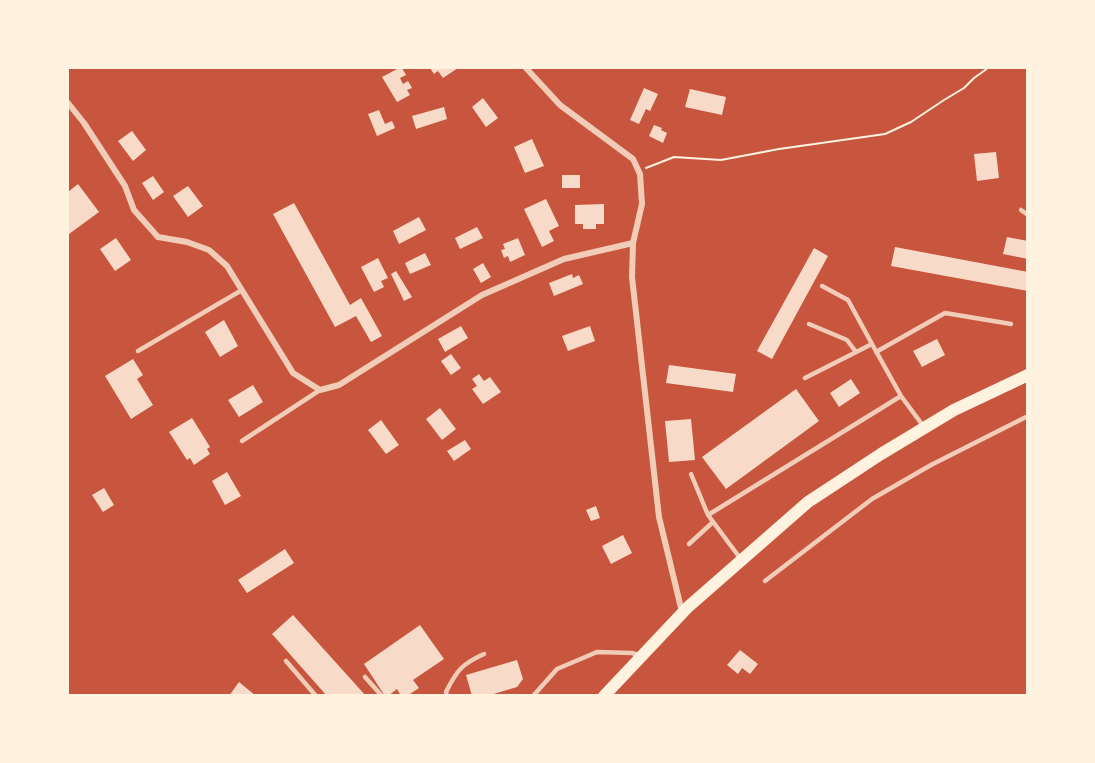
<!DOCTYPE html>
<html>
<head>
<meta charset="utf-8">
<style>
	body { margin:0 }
	#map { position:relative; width:1095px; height:763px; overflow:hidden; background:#c8553d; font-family:"Titillium Web",sans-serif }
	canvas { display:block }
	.frame { position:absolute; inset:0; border:69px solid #fff3e0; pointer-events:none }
</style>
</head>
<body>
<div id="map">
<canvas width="1095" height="763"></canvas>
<div class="frame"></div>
</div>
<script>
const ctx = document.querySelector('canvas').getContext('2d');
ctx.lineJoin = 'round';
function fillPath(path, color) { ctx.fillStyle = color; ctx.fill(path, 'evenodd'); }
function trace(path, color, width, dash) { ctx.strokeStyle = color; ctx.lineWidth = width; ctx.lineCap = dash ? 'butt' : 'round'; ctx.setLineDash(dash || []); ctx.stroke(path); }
const building = new Path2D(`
	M399 68H402L406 75 400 78 403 84 408 81 412 88 407 90 410 95 397 102 382 77Z
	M430 68H458L443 78 438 71 434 74Z
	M644 88 658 94 650 111 646 109 639 124 630 120Z
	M690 89 726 97 722 115 685 107Z
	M483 98 498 118 486 127 472 107Z
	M444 107 447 119 416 129 412 116Z
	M379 110 385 124 392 121 395 128 377 136 368 114Z
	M654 125 662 128 661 130 667 133 663 143 649 136Z
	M132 131 146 150 133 161 118 141Z
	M532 139 544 166 525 173 514 147Z
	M996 152 999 178 977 181 974 154Z
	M562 175H580V188H562Z
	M153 176 164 192 153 200 142 183Z
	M78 184 99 212 69 234 68 233V192Z
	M188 186 203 206 188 217 173 196Z
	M546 199 559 226 549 231 554 241 542 247 524 209Z
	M294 203 350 305 361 298 382 336 371 342 356 316 335 327 273 214Z
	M604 204V224H596V229H583V224H575V205Z
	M419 217 426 230 399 244 393 231Z
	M477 227 483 238 460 249 455 238Z
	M1007 237 1028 241V259L1003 254Z
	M116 238 131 260 115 271 100 249Z
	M518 238 525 255 510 262 508 256 504 258 501 250 505 249 503 244Z
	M895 247 1028 272V291L891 266Z
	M814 248 828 256 772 359 757 351Z
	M425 253 431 265 410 274 405 263Z
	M378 258 388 278 381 281 384 287 374 292 361 267Z
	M483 263 491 277 481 283 473 269Z
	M396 271 412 297 404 301 391 274Z
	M572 274 573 278 579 275 583 284 554 296 549 283Z
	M224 320 238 346 220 357 205 332Z
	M461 326 468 338 445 352 438 339Z
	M590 326 595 341 568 351 562 336Z
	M937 339 945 355 922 367 913 351Z
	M451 354 461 368 451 375 441 361Z
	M133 359 143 375 137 379 153 405 131 419 105 376Z
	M669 365 736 374 733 392 666 383Z
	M479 374 484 381 490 377 501 392 483 404 472 389 477 386 472 379Z
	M851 379 860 393 839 407 830 393Z
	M253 385 263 402 239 417 228 400Z
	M796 389 819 421 726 489 702 457Z
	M440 408 456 429 442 440 426 419Z
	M192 418 210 447 207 449 210 454 194 465 190 458 187 460 169 432Z
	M691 419 695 460 669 462 665 421Z
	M381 420 399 445 386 454 368 430Z
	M465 440 471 449 454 461 447 451Z
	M227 472 241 496 225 505 212 481Z
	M104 488 114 505 103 512 92 495Z
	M596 506 600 518 591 521 586 510Z
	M623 535 632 553 611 564 602 546Z
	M285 549 294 563 247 593 238 580Z
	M293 615 366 696H327L272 634Z
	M420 625 444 659 413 680 419 688 407 696H401L397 689 388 696H385L364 664Z
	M740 650 758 664 750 674 742 668 738 674 727 665Z
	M517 660 523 679 517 687 487 696H472L466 675Z
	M239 682 256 696H229Z`);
const path = new Path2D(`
	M646 168 674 157 721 160 779 149 885 134 911 122 944 100 964 88 974 78 988 68`);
const service = new Path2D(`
	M1021 210 1028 215
	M822 286 848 300 872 344
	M809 324 847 340 856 352
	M138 351 242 290
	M876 352 945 313 1011 324
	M805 378 872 344 901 396
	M242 441 320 390
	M691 474 708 515
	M689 544 713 522
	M740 558 708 515 901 396 924 427
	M765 581 872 499 931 465 1028 416
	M286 661 316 696
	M365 677 382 696
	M447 696 446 692C457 670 462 664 484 654
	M533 696 557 669 597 652 632 653 639 655`);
const minor = new Path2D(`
	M526 68 560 105 633 159 640 174 642 204 633 243 632 277 659 517 682 612
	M68 103 84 123 125 186 134 210 158 237 187 242 209 250 227 266 293 373 320 390 339 385 482 295 564 259 633 243`);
const secondary = new Path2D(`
	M604 696 688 607 808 502 881 454 954 410 1028 375`);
fillPath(building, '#f7dbc8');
trace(path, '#fff3e0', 2);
trace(service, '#f1ccb7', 4.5);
trace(minor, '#f1ccb7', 6);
trace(secondary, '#fff3e0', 12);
</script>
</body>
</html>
